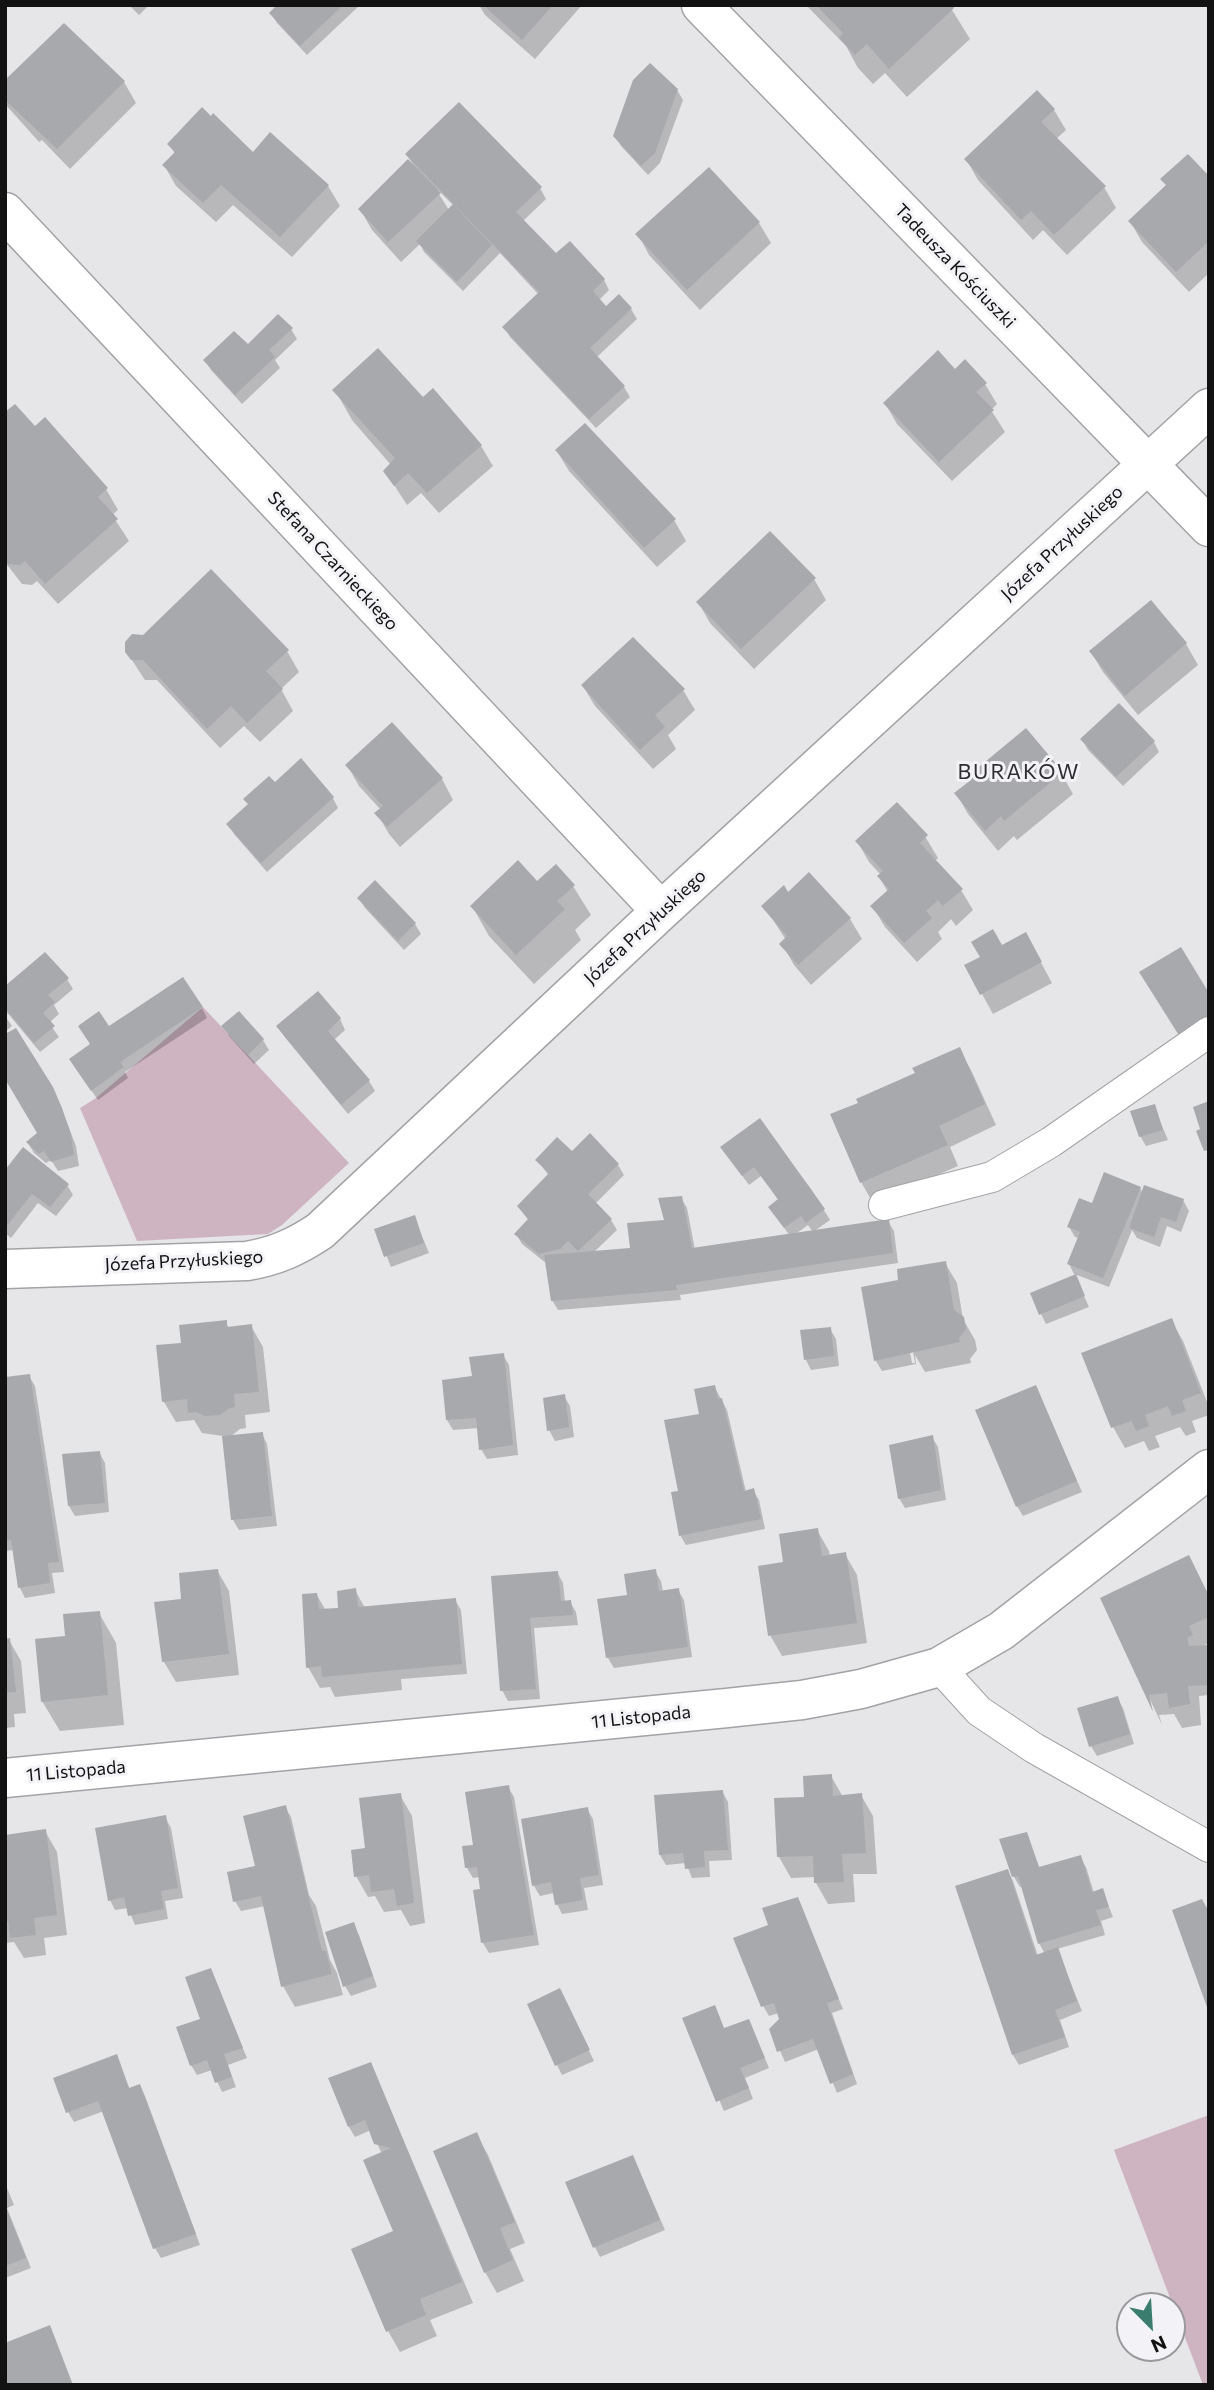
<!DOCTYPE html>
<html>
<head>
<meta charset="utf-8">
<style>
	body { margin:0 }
	#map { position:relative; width:1214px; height:2390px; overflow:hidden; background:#e6e5e8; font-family:Commissioner,sans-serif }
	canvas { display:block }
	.frame { position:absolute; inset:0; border:7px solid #121213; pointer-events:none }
	.north { position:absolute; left:1116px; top:2292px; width:70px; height:70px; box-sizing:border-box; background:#f3f2f6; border:2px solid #99989b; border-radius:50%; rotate:156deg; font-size:19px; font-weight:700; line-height:28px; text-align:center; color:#121213 }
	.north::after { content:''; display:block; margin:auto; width:24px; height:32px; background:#3a7d6f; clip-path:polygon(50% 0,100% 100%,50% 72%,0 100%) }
</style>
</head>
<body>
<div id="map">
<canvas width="1214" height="2390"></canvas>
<div class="frame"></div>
<div class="north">N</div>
</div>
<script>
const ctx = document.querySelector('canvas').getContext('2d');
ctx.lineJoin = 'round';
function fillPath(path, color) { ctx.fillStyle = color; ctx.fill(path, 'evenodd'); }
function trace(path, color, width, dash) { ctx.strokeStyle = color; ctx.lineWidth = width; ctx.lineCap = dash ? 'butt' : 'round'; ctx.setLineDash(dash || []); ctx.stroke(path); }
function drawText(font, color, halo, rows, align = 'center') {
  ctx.font = font + ' Commissioner,sans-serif'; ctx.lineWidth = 6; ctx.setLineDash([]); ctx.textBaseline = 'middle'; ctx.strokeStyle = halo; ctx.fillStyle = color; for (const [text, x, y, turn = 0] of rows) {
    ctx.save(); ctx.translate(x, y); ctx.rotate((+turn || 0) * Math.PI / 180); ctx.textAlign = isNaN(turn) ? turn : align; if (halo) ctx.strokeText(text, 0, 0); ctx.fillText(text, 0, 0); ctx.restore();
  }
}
const green = new Path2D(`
	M203 1007 349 1163 282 1225 268 1234 137 1241 80 1108 96 1098Z
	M1209 2115V2385H1203L1114 2150Z`);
const shadow = new Path2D(`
	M129 5H149L139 15Z
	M280 5H360L307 55 277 23 271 13Z
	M479 5H582L535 59 485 15Z
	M806 5H949L970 39 907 97 885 73 873 84 858 68 846 46Z
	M64 25 124 82 136 103 70 169 42 140 39 142 5 104V82Z
	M677 90 683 100 660 163 648 175 621 146 615 136Z
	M1054 110 1066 130 1056 139 1104 187 1116 208 1067 255 1043 230 1033 240 978 180 966 159Z
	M169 144 253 154 328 186 340 206 292 257 233 205 216 222 176 186 164 165 175 154Z
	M407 155 540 188 546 199 523 221 556 256 604 280 609 290 599 300 606 308 619 296 631 309 637 319 597 357 624 387 630 397 596 428 510 337 505 327 539 295 500 253 463 291 424 252 420 244 401 262 372 230 360 209 414 166ZM438 190 453 205 449 210 437 191Z
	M1209 178V273L1189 292 1142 242 1130 221 1167 186 1163 179Z
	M759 223 771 243 700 310 649 255 638 234Z
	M291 329 297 339 275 360 280 368 242 404 211 370 205 360 248 347Z
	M955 371 985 384 997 404 991 410 1005 432 952 481 897 424 885 403Z
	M335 390 423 400 481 446 493 466 439 513 421 493 407 505 385 471 391 465 352 420Z
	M5 415 35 429 106 489 118 510 112 515 129 541 58 604 37 581 32 585 22 584 5 562Z
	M557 451 674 520 686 541 657 567 569 471Z
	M814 579 826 600 754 669 710 623 698 602Z
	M1151 602 1186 644 1198 665 1138 715 1103 672 1091 652Z
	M126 651H287L299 672 281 689 293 711 260 742 244 726 220 748 157 680H145Z
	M583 686 683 690 695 710 668 735 676 749 653 769 595 706Z
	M1082 739 1154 742 1159 752 1123 786 1088 750Z
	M347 765 442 779 453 800 400 847 389 834 377 813 381 810 359 786Z
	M1061 773 1073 794 1017 840 1014 836 998 851 968 814 956 793Z
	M275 784 333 798 338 808 267 872 234 834 228 824Z
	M897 804 926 838 938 858 935 861 961 890 973 910 956 926 951 919 938 932 942 939 917 962 885 927 873 907 888 892 879 877 881 875 869 862 857 841Z
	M537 883 573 886 591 915 575 930 581 940 534 984 489 936 472 906Z
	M359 898 415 924 421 934 404 950 365 908Z
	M764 906 850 919 862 939 811 985 794 965 782 944 786 940Z
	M1001 948 1037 955 1052 983 993 1014 982 994V958Z
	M67 979 73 989 54 1005 59 1014 49 1023 59 1037 40 1052 5 1010V988Z
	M202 1008 207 1018 125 1072 128 1078 98 1100 77 1070 109 1028Z
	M238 1013 263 1040 269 1050 254 1064 229 1036 224 1026Z
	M5 1016 12 1026 5 1032Z
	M340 1019 345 1030 334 1040 369 1081 375 1091 348 1114 284 1036 278 1026Z
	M959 1049 971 1070 996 1125 950 1147 958 1166 873 1203 861 1182 860 1104Z
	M58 1100 76 1146 79 1166 58 1171 51 1160 46 1163 34 1153 28 1143 39 1133Z
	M1154 1107 1168 1140 1146 1146 1140 1136Z
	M759 1121 811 1189 830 1220 813 1232 808 1225 794 1235 888 1221 894 1231 898 1263 680 1295 681 1300 558 1310 552 1300 546 1263 522 1244 516 1234 529 1221 519 1207 549 1176 537 1160 572 1154 589 1136 618 1165 624 1175 595 1204 611 1220 617 1230 593 1253 632 1250 666 1222 681 1198 687 1208 695 1250 790 1236 770 1208 779 1201 761 1176 749 1185 722 1148Z
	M5 1173 67 1185 73 1195 56 1216 38 1203 11 1238 5 1233Z
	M1140 1188 1143 1194 1183 1200 1189 1211 1181 1232 1167 1226 1160 1247 1137 1238 1132 1230 1109 1287 1074 1274 1069 1264 1079 1238 1075 1237 1069 1227 1093 1205Z
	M414 1217 429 1253 391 1267 376 1230Z
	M945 1263 957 1283 963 1319 975 1340 977 1350 970 1359 971 1363 925 1372 915 1355 916 1364 882 1371 876 1361 863 1288 901 1290ZM909 1347 913 1351 915 1363H912Z
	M1075 1276 1089 1307 1046 1324 1041 1314Z
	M1171 1320 1183 1341 1209 1407V1415L1192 1421 1196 1432 1186 1436 1180 1427 1155 1436 1160 1447 1149 1451 1144 1441 1125 1448 1113 1427Z
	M226 1322 229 1329 251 1326 263 1347 270 1412 245 1415 246 1428 240 1429 230 1437 262 1434 267 1444 277 1526 239 1530 233 1520 223 1436 202 1433 194 1420 176 1422 164 1402 183 1345Z
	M830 1329 836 1339 839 1366 811 1370 806 1360Z
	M503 1355 509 1365 518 1455 487 1459 481 1449 479 1428 453 1430 447 1420 473 1378Z
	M29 1376 35 1386 64 1572 52 1573 55 1593 25 1598 20 1588 14 1550 5 1551V1379Z
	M714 1386 727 1410 746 1492 753 1490 759 1500 765 1529 686 1545 680 1535 702 1415Z
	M1036 1387 1082 1492 1023 1516 1017 1506Z
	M564 1396 570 1406 574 1437 555 1441 549 1430Z
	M932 1437 938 1447 946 1500 905 1508 899 1498Z
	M99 1452 105 1463 109 1512 75 1516 69 1506Z
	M817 1530 829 1551 830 1557 845 1554 857 1575 867 1643 782 1656 770 1635 785 1563Z
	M1188 1557 1209 1596V1643L1200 1647H1209V1695L1199 1696 1201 1725 1182 1728 1174 1714 1159 1715 1162 1725 1103 1599Z
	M217 1570 229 1591 239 1675 176 1682 164 1662 183 1600Z
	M655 1571 661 1581 663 1592 678 1590 684 1600 692 1657 614 1668 608 1658 629 1596Z
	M557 1572 563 1583 565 1602H570L576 1612 578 1625 534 1628 540 1699 508 1701 502 1690 493 1578Z
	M355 1590 365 1608 455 1600 461 1610 467 1674 401 1679 402 1690 335 1697 330 1687 320 1688 308 1667 317 1595 326 1611 340 1610Z
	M99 1613 116 1643 124 1725 60 1731 42 1701 66 1638Z
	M9 1640 21 1661 26 1713 14 1714 15 1727 5 1728V1641Z
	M1117 1698 1123 1708 1134 1744 1097 1756 1091 1746Z
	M831 1776 843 1797 861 1795 873 1816 877 1874H853L855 1902 828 1904 816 1883 815 1877 791 1878 779 1857 806 1799Z
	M508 1787 514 1797 539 1945 489 1953 483 1943 480 1877 473 1878 467 1868 475 1846Z
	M722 1791 728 1802 732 1860 709 1861 710 1877 692 1878 686 1863 666 1865 660 1855Z
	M400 1795 412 1816 425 1923 410 1926 401 1910 384 1912 375 1896 368 1897 356 1876 367 1849Z
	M285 1807 291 1817 309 1895 316 1906 330 1960 337 1973 343 1995 295 2007 283 1986 265 1906 241 1911 235 1901 257 1868Z
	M587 1809 593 1819 603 1885 584 1888 588 1910 562 1914 557 1904 554 1893 540 1896 534 1886 523 1821Z
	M165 1817 171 1828 183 1898 165 1901 168 1919 135 1925 128 1908 115 1910 110 1900Z
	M45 1831 57 1852 67 1935 44 1938 46 1955 24 1958 14 1942 5 1943V1836Z
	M1026 1834 1040 1869 1080 1857 1086 1867 1094 1893 1102 1890 1113 1917 1101 1921 1105 1935 1057 1949 1082 2011 1060 2020 1069 2047 1019 2065 1013 2055 957 1887 1008 1871 1013 1881 1038 1956 1045 1954 1039 1943 1023 1886 1020 1887 1014 1877Z
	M797 1899 843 2009 832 2013 857 2084 837 2093 819 2049 785 2062 771 2030 781 2019 779 2013 769 2016 758 1997Z
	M353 1925 359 1935 377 1987 351 1996 345 1986Z
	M210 1970 247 2058 228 2065 236 2087 222 2092 212 2070 197 2075 191 2065 202 2020Z
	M565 2001 594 2061 562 2075 557 2065Z
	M684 2019 724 2030 749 2021 769 2068 745 2078 753 2099 724 2111Z
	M116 2056 130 2090 140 2086 145 2096 200 2245 161 2258 155 2248 104 2111 74 2122 68 2112Z
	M371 2064 473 2303 430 2320 437 2336 400 2352 388 2331 354 2250 396 2232 382 2154 371 2130 355 2137 349 2127Z
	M476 2134 488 2155 525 2243 510 2249 524 2281 497 2293 485 2272 435 2152Z
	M638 2168 665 2230 600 2257 595 2247Z
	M5 2183 14 2205 7 2208 31 2268 5 2278Z`);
const building = new Path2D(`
	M277 5H343L300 46 269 13Z
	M483 5H553L522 40Z
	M816 5H952L954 8 889 69 867 44 855 55 839 38 843 33Z
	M64 23 125 81 57 149 5 100V80Z
	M650 63 678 89 655 153 641 166 613 136 633 80Z
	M1037 90 1055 109 1041 122 1106 186 1054 235 1031 211 1021 220 964 159Z
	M459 102 542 187 516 212 556 253 570 241 605 279 593 291 606 306 619 294 632 308 590 348 625 386 589 419 502 327 539 292 405 154Z
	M202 107 211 116 213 113 253 152 270 132 329 185 280 237 221 185 203 203 162 165 175 152 167 144Z
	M1188 154 1209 176V241L1176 272 1128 221 1166 185 1160 179Z
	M408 159 441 193 388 242 358 209Z
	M709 167 760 222 687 290 635 234Z
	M453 204 492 245 457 282 416 241Z
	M278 314 293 328 269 350 275 357 235 395 203 360 234 331 248 344Z
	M378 348 423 397 433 388 482 445 427 493 408 473 394 486 383 471 395 458 332 390Z
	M938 350 955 369 965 359 987 383 976 392 994 410 939 462 883 403Z
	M15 404 35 426 45 417 108 488 98 497 118 519 45 584 25 561 20 565 8 564 5 561V412Z
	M585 423 676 519 644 548 555 450Z
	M770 531 816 578 741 649 696 602Z
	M211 569 289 650 266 671 283 689 247 723 231 706 207 729 143 660H131L125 652V642L132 634 143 635Z
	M1151 600 1187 643 1125 696 1089 651Z
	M633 637 685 689 655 715 665 727 640 750 581 685Z
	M1119 703 1155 741 1116 777 1080 739Z
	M392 722 443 778 387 827 374 813 383 806 345 765Z
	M1026 728 1063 772 1004 821 1001 816 985 831 954 793 971 780 968 776Z
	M301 758 334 797 261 863 226 824 248 804 243 799 269 776 275 782Z
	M897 802 928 835 920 843 963 889 943 906 938 900 926 911 932 918 904 943 870 906 889 889 877 876 883 871 855 841Z
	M518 860 537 881 556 864 575 885 557 901 565 909 516 955 470 906Z
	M809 872 851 918 798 965 779 944 787 936 761 906 784 885 788 892Z
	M375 880 416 923 398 941 357 898Z
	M993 929 1002 945 1026 932 1042 962 980 995 964 965 980 957 971 942Z
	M1181 947 1209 993V1017L1180 1037 1139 972Z
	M45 952 69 978 48 995 55 1002 43 1013 55 1026 34 1043 5 1008V986Z
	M183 977 203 1007 120 1062 124 1067 91 1091 69 1059 90 1044 78 1026 99 1011 109 1026Z
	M318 991 341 1018 328 1031 370 1080 341 1105 276 1026Z
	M239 1011 264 1039 248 1055 221 1026Z
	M16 1028 53 1087 62 1108 71 1134 74 1155 51 1162 44 1151 39 1154 26 1142 37 1133 5 1079V1034Z
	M960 1047 985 1104 939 1126 948 1145 860 1183 830 1114 858 1103 856 1099 915 1073 912 1068Z
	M1209 1101V1150L1204 1151 1196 1131 1200 1129 1193 1107Z
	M1155 1104 1163 1130 1139 1137 1130 1111Z
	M760 1118 825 1209 806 1223 801 1216 784 1228 768 1207 778 1199 754 1167 742 1176 720 1147Z
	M590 1133 619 1164 588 1194 612 1219 578 1251 568 1241 560 1249 539 1254 514 1234 528 1219 517 1206 549 1173 535 1160 557 1137 572 1151Z
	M23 1147 69 1184 50 1207 32 1194 5 1228V1170Z
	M1104 1172 1141 1187 1103 1278 1067 1264 1080 1232 1067 1227 1079 1198 1092 1203Z
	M1144 1185 1184 1199 1176 1222 1161 1217 1154 1237 1129 1228Z
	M682 1196 692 1248 889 1219 893 1253 676 1285 677 1290 551 1301 544 1255 630 1248 627 1223 664 1220 658 1198Z
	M415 1215 424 1243 384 1257 374 1229Z
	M946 1261 954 1310 964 1317 966 1329 959 1338 960 1342 874 1361 861 1287 898 1280 897 1269Z
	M1076 1274 1085 1296 1039 1315 1030 1293Z
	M1172 1318 1201 1393 1182 1400 1186 1411 1172 1416 1168 1406 1145 1415 1149 1426 1136 1431 1132 1421 1111 1428 1081 1353Z
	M227 1320V1327L252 1324 259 1392 234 1394 235 1407 228 1409 220 1415 205 1416 196 1412 188 1413 187 1399 162 1402 156 1345 181 1343 179 1325Z
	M831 1327 834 1356 804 1360 800 1330Z
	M504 1353 513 1445 479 1450 476 1418 446 1420 442 1380 472 1376 469 1357Z
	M30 1374 59 1562 48 1563 50 1583 18 1588 11 1540 5 1541V1377Z
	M715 1385 718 1399 722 1398 744 1491 754 1488 761 1519 679 1536 671 1492 678 1491 664 1420 699 1414 694 1389Z
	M1036 1385 1077 1481 1016 1507 975 1410Z
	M565 1394 569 1427 547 1431 543 1398Z
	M263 1432 272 1516 231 1520 222 1436Z
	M933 1435 941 1490 898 1499 889 1445Z
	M100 1451 105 1503 68 1506 62 1454Z
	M818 1528 822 1556 846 1552 857 1623 768 1636 758 1566 783 1562 779 1534Z
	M1189 1555 1209 1596V1617L1189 1626 1193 1635 1187 1638 1189 1646 1209 1645V1685L1188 1686 1190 1704 1169 1708 1167 1693 1149 1695 1153 1712 1100 1598Z
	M218 1569 229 1654 162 1662 154 1602 181 1599 179 1573Z
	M656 1569 659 1591 679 1588 688 1647 606 1658 597 1599 627 1595 624 1574Z
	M558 1571 561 1601 571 1600 573 1615 530 1618 536 1689 500 1691 491 1576Z
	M356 1588 358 1607 456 1598 462 1664 322 1677 321 1666 306 1668 302 1594 317 1593 319 1609 338 1608 337 1591Z
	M100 1611 108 1695 41 1702 35 1639 65 1636 63 1614Z
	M10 1638 16 1692 5 1693V1639Z
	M1118 1696 1130 1734 1089 1747 1077 1708Z
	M832 1774 833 1796 862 1793 866 1853 842 1854 844 1882 814 1883 813 1856 777 1857 774 1798 804 1797 803 1776Z
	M509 1785 534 1935 481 1943 473 1890 480 1889 477 1867 465 1868 462 1846 473 1845 465 1792Z
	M723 1790 728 1850 704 1851 705 1867 685 1869 683 1853 659 1855 654 1795Z
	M401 1793 414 1903 397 1906 394 1889 371 1892 369 1875 354 1877 351 1850 365 1848 359 1798Z
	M286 1805 322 1951H326L332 1974 281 1987 261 1896 233 1902 227 1872 255 1866 243 1816Z
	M588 1807 599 1875 580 1878 583 1900 555 1905 551 1882 532 1886 521 1819Z
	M166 1815 178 1888 161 1891 164 1909 128 1916 124 1897 108 1901 95 1828Z
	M46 1829 57 1915 34 1918 36 1935 10 1938 8 1921H5V1835Z
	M1027 1832 1039 1867 1081 1855 1092 1892 1103 1888 1109 1907 1096 1910 1101 1925 1038 1944 1018 1876 1012 1877 999 1839Z
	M1008 1869 1036 1955 1058 1947 1077 2001 1055 2010 1065 2037 1012 2055 955 1886Z
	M798 1897 839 1999 827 2003 853 2074 830 2084 813 2039 777 2052 769 2029 779 2019 774 2003 761 2007 733 1938 768 1925 762 1908Z
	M1202 1899 1209 1912 1208 2010 1172 1910Z
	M354 1922 373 1976 343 1987 325 1932Z
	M211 1968 243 2048 224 2054 232 2077 215 2083 207 2060 190 2066 176 2027 200 2019 185 1977Z
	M560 1988 590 2050 555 2066 527 2004Z
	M715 2005 724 2028 749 2019 765 2058 740 2068 749 2088 716 2102 682 2018Z
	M117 2054 129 2088 140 2084 196 2234 153 2249 98 2101 66 2113 53 2078Z
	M371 2062 462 2282 420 2299 426 2315 386 2332 351 2249 393 2231 363 2160 391 2148 374 2144 365 2120 348 2127 328 2078Z
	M477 2132 515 2222 500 2228 513 2260 484 2273 433 2151Z
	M633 2155 660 2220 593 2248 565 2182Z
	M5 2205 26 2258 5 2266Z
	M50 2325 73 2385H5V2343Z`);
const lane = new Path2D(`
	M884 1205 992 1177 1051 1142 1209 1032
	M939 1667 979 1711 1034 1748 1209 1847`);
const street = new Path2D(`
	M701 5 1209 527
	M5 212 661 911
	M5 1269 247 1261C276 1256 296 1247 320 1231L661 911 1209 408
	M5 1778 727 1708 802 1700 861 1689 939 1667 1001 1631 1209 1469`);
const streetNames = [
	["Tadeusza Kościuszki",955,266,46],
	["Józefa Przyłuskiego",1062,543,-43],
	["Stefana Czarnieckiego",333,561,47],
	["Józefa Przyłuskiego",645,927,-43],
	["Józefa Przyłuskiego",184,1261,-3],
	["11 Listopada",641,1717,-6],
	["11 Listopada",76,1771,-5]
];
const quarterNames = [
	["BURAKÓW",1019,772]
];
fillPath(green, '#ceb4c1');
fillPath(shadow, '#0003');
fillPath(building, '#a8a9ac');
trace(lane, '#a3a2a6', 32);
trace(street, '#a3a2a6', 41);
trace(lane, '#fff', 30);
trace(street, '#fff', 38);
drawText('18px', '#121213', '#f3f2f6', streetNames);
ctx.letterSpacing = '2px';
drawText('21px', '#2f2e31', '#f3f2f6', quarterNames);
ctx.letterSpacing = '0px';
</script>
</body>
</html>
